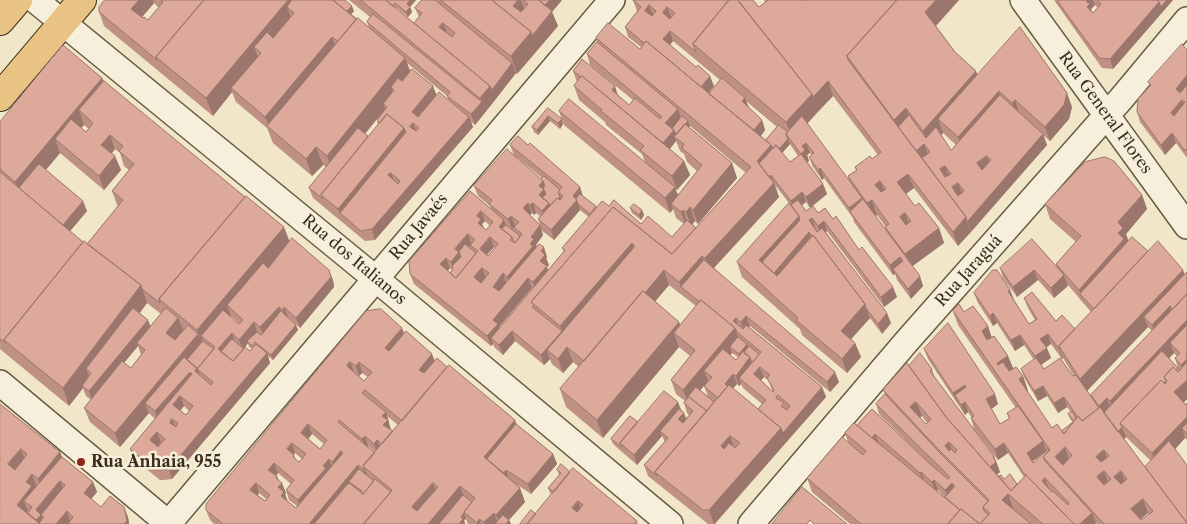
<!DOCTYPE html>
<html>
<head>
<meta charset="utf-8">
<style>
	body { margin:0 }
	canvas { display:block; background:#f1e6c7 }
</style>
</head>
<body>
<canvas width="1187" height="524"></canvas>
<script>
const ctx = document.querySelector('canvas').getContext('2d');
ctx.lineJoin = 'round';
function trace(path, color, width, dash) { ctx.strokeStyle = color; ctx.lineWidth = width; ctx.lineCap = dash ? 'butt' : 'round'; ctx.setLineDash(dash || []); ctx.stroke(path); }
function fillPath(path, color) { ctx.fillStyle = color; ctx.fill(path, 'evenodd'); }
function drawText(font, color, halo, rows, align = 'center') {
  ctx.font = font + ' "Libre Caslon Text",serif'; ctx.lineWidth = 5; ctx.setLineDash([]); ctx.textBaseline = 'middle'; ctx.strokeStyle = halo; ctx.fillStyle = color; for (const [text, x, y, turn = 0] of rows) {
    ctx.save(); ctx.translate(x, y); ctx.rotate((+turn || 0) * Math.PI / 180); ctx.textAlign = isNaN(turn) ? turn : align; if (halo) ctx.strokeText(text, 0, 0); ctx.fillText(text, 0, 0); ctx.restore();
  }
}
const minor = new Path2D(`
	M35 0 376 279 670 524
	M1023 0 1187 226
	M0 383 169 524
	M168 524 612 0
	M751 524 907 341 1121 99 1187 20`);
const primary = new Path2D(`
	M0 21 18 0
	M0 97 82 0`);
const wall = new Path2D(`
	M105 0H345L354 11 351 14 369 27 367 22 370 17 349 0H416L410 7 412 12 408 17 397 8V9L414 23 419 17 415 8 422 0H562L552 12 558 26 517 74 516 73 495 100 475 125 471 122 473 127 375 240 365 241 313 198 309 188 326 167 323 165 312 176 273 143 267 128 236 102 232 92 213 116 104 26 99 12ZM154 3 159 8 148 20 142 17ZM407 63 447 96 448 99 436 95 410 71ZM385 109 377 120 378 125 368 137 365 134Z
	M633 0 759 7 765 2 764 0H959L936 26 955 52 977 75 1072 107 1069 119 1050 141 1043 135 1047 145 958 246 914 188 905 194 915 206 939 228 944 243 912 266 923 286 911 299 897 280 895 274 893 275 854 222 853 218 824 178 822 180 813 167 809 157 812 155 810 153 807 155 809 161 807 162 823 184 827 194 810 208 806 202 802 205 806 211 818 213 833 219 897 297 884 307 827 231 826 232 891 323 882 334 870 318 851 339 855 343 861 357 847 373 802 335 800 329 742 277 737 262 789 203 775 185 779 197 714 268 839 382 830 392 750 326 749 327 822 387 826 397 715 524H708L648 476 644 465 665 442 662 436 637 465 613 444 611 439 638 422 681 410 684 413 686 418 689 415 687 413 684 403 685 401 676 394 671 380 690 356 679 347 603 438 566 407 560 389 579 367 573 362 563 373 552 364 550 359 544 365 515 341 503 355 495 348 493 344 491 346 414 284 410 274 470 191 491 209 490 206 478 196 474 186 541 179 542 178 514 155 510 145 580 187 583 196 597 207 609 206 641 224 672 237 684 224 676 218 673 209 670 213 564 125 559 111 645 162 642 154 606 125 605 122 579 100 574 86 577 82 573 71 618 95 629 105 633 100 590 65 587 54 597 42 596 38 640 49 641 47 628 37 625 27 637 11ZM673 41 720 80 709 94 708 93 714 86 670 45ZM833 96 878 155 872 159 855 167 856 170 848 176 849 181 807 124ZM746 101 777 127 766 140 761 136 765 130 762 120 749 108ZM690 126 746 173 696 228 692 224 695 221 698 224 737 178 732 163 689 127ZM943 133 956 145 951 150 941 135ZM676 141 680 151 684 154 687 162 697 171 678 195 675 189 677 190 690 175 684 161 670 149ZM790 144 798 156 790 162 782 153ZM580 210 589 217 562 248 564 252 548 270 547 267 549 265 546 258 547 257 536 245 543 235 541 230 554 240ZM532 213 534 215 536 213 540 216 538 219 540 225 530 215ZM877 215 886 227H885L887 231 875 216ZM485 221 490 226 486 230 484 228 482 224ZM494 247 495 248 488 256 487 255ZM450 268 452 270 450 273 448 271ZM669 285 696 306 680 325 679 322 655 301ZM532 288H533L499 328V327ZM732 353 738 357 736 360 730 355ZM764 377 768 380 773 392 761 380ZM708 381 704 386 708 396 700 390ZM737 384 739 386 741 384 743 388 762 404 758 409 733 388Z
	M1054 0H1173L1113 69 1102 68ZM1095 5 1098 8 1093 13 1091 9Z
	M1187 50V158L1176 143 1165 155 1140 122 1137 112 1150 86 1148 82Z
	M102 78 104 81 333 280 334 287 300 328 288 317 296 325 298 330 273 360 268 356 270 363 172 479 164 480H160L134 459 130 449 155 419 149 413 120 447 90 422 84 408 91 400 86 396 83 388 69 406 0 349V122ZM84 125 89 129 86 132 81 128ZM115 149 120 153 124 166 129 170 112 191 117 205 118 206 87 244 83 242 70 231 87 211 46 170 60 153 104 190 121 170 112 153ZM147 303 161 314 150 327 140 313ZM231 316 240 324H239L230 317ZM248 343 249 347 252 349 250 351 244 348ZM138 346 141 355 131 368 124 363ZM184 406 189 411 186 415 180 411Z
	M548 108 563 124 560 129 550 121 538 135 534 132 532 127Z
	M1142 195 1147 209 1126 234 1128 241 1183 270 1187 399 1184 402 1186 405 1187 403V440L1185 438 1175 449 1187 524H1097L1096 523 1095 524H1031L1013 508 1031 524H850L812 492 807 478 848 442 845 433 857 425 872 409 930 464 879 414 876 404 885 394 883 390 909 366 932 369 935 378 994 456 1000 472 997 474 999 476 1004 479 1017 484 1024 477 1008 453 998 460 974 429 971 418H972L968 412 965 415 957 403 928 359 924 349 998 404 991 409 1000 424 1009 419 1007 413 1016 408 958 325 953 311 964 312 991 337 1013 369 1023 376 1028 391H1027L1052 428 1062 431 1073 422 1070 419 1068 414 1071 412 1067 407 1058 413 1047 396 1038 401 1025 379 1021 369 1034 360 1024 345 1015 351 997 323 993 326 978 303 974 293 1010 290 1014 300 1029 324 1035 320 1028 308 1024 298 1056 321 1075 329 1091 312 1068 285 1054 298 1038 280 1017 297 1003 278 1000 268H1057L1056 264 1076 242 1050 219 1045 204ZM1148 327 1152 331 1091 395 1093 399 1087 391ZM1051 344 1062 359 1063 358 1074 376H1073L1044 369 1041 365 1051 358 1046 347ZM1174 353 1177 356 1175 358 1178 368 1169 358ZM922 416 927 423 926 424 920 418ZM1126 437 1151 461 1145 467 1124 439ZM1044 453 1033 463 1032 462ZM938 490 945 497 937 491ZM1148 513 1149 514 1141 520 1140 519Z
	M630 208 642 210 644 215 641 220 632 213Z
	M366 311 404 334 435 361 515 420 516 424 553 454 557 464 531 494 516 484 520 488 525 502 509 520 511 524H468L466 519 464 520 465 524H214L210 520 206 510ZM362 373 368 377 364 381 359 376ZM387 416 398 425 393 431 391 430ZM312 434 324 444 320 449 308 439ZM368 446 375 452V453L368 447ZM295 453 302 459 299 462 296 460 294 455ZM278 473 291 484 286 490 289 500 297 506 296 508 287 501 285 494 286 493 276 475ZM259 493 266 499 265 501 258 495Z
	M0 404 60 452 62 457 93 482 97 492 91 499 101 507 128 517 129 524H0Z
	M557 470 570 472 637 521 638 524H520L536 514 552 494 550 493 548 488 559 475Z`);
const shadedWall = new Path2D(`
	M139 0H153L154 3 137 23 131 9Z
	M288 0H309L294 13 287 7 292 21 261 53 254 47 259 60 231 88 232 92 213 116 206 98Z
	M410 0H416L410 7 412 12 408 17 406 12 407 4Z
	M518 0H521L525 12 518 20 513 6Z
	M550 0H562L552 12 558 26 517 74 511 56 544 7Z
	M936 0H959L932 30 925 12Z
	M1087 0H1093L1095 5 1091 9 1093 14 1087 7 1086 1Z
	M1167 0H1173L1113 69 1110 59 1159 2Z
	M649 5 653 15 648 21 645 11Z
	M352 6 354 11 346 20 344 15Z
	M667 7 671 17 666 23 663 13Z
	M443 23 447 33 439 27Z
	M670 31 673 41 667 49 663 39Z
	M332 37 338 51 270 128 265 117Z
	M405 58 412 76 391 87 395 97 383 104 385 109 333 173 327 156Z
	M512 63 516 73 495 100 475 125 471 114 482 102 480 98 490 86Z
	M976 71 983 89 938 119 943 133 929 149 923 131Z
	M1187 75V90L1179 99 1176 89Z
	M710 76 714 86 704 99 700 89Z
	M102 78 109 95 79 110 84 125 65 147 55 139 60 153 21 199 15 182Z
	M828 81 833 96 818 111 813 97Z
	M433 86 437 96 415 122 412 112Z
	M615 86 618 96 612 90Z
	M999 91 1004 105 963 151 958 137Z
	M1067 93 1072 107 1069 119 1050 141 1045 127Z
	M812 94 818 111 793 140 786 122Z
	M745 98 749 108 742 101Z
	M1015 100 1020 115 1018 117 1012 103Z
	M1182 100 1186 110 1175 123 1171 113Z
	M906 108 913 125 897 128 894 120Z
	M678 109 681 119 669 133 665 123Z
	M548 116 550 121 538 135 537 130Z
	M469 117 473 127 375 240 372 229Z
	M562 119 563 124 560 129 558 123Z
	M762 120 765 130 756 142 753 132Z
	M688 121 690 126 678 139 674 137 676 141 665 155 661 145 674 130Z
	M413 123 417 133 410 127Z
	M404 128 410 142 340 213 338 209Z
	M1172 133 1176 143 1165 155 1161 145Z
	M1043 134 1047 145 971 232 967 222Z
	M110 135 115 149 107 159 101 145Z
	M788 139 790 144 777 159 758 165 757 161 771 145Z
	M806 143 810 153 807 155 809 161 805 164 801 154 802 146Z
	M924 144 928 154 918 162 915 152Z
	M316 147 323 165 312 176 306 159Z
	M115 156 121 170 104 190 99 176Z
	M987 156 991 166 980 173 977 163Z
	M684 161 690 175 677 190 672 176Z
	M732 163 737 178 698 224 693 210Z
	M945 166 949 176 944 179 940 169Z
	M820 168 824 178 822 180 818 170Z
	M391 173 395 183 388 175Z
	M908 174 914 188 902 197 897 182Z
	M771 175 779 197 710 272 705 258 769 178Z
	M543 181 547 191 544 203 539 195V186Z
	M880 181 886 195 880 199 875 185Z
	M958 183 962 193 956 197 952 187Z
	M823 184 827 194 810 208 806 197Z
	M580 187 583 198 578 204 580 210 554 240 551 230 573 196Z
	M675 187 680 201 671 204 673 209 670 213 665 198Z
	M802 192 806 202 794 211 791 201Z
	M1142 195 1147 209 1126 234 1129 242 1080 294 1084 304 1079 290 1118 233V222Z
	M560 197 562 203 546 221 542 211 549 203Z
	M862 198 866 208 850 212 852 218 849 208Z
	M872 200 877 215 873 217 867 203Z
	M83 201 87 211 66 236 62 226Z
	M528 203 532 213 527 218 523 208Z
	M533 203 536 213 534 215 530 205Z
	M690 207 695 221 691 226 686 212Z
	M642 210 644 215 641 220 639 215Z
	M683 210 688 224 686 226 681 212Z
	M481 211 485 221 482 224 484 229 478 223 477 216Z
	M905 213 910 227 905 231 900 217Z
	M511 216 515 226 512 229 508 219Z
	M799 216 804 230 768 270 759 260Z
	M966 217 971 232 958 246 953 232Z
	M812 218 815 228 813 230 809 220Z
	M504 220 508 230 504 234 499 227Z
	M824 221 827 231 821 236 818 226Z
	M540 225 543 235 536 245 538 249 511 287 507 277 530 244 531 237Z
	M284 227 291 245 234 312 227 305 231 316 209 342 201 336 205 346 204 348 197 330Z
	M939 228 944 243 910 268 905 254Z
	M809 232 813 242 776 284 773 274Z
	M468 234 471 244 461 257 454 272 451 262 455 249Z
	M490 237 494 247 483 259 480 249Z
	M632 243 637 258 547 350 550 359 544 365 541 355 562 331 560 326Z
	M544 247 547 257 546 258 549 265 547 267 550 276 537 292 533 282 540 261 541 251Z
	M702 256 707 270 681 287 679 282Z
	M900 257 904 267 893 269 895 274 893 275 890 265Z
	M446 258 450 268 444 274 440 264Z
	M482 268 486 278 478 287 474 277Z
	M329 270 333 280 334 287 300 328 296 318Z
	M664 270 669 285 592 377 586 363Z
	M1034 270 1038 280 1017 297 1013 287Z
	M1183 270 1187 280 1144 317 1148 327 1085 393 1080 379Z
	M503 273 506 283 497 297 493 287Z
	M1064 275 1068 286 1054 298 1051 288Z
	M920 276 923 286 911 299 908 289Z
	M528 278 532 288 499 327 501 334 491 338 493 344 491 346 487 336 493 320Z
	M141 285 147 303 92 376 91 373 86 369 90 379 82 386 83 388 69 406 63 388Z
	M893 287 897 297 884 307 881 297Z
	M1010 290 1014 300 1012 302 1008 291Z
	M865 304 870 318 846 345 841 331Z
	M1170 306 1174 317 1156 335 1152 325Z
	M279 307 283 317 264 337 260 327Z
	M284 307 288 317 286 320 283 310Z
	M887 313 891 323 882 334 878 324Z
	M993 313 997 323 993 326 990 316Z
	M746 316 750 326 744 332 741 322Z
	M178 318 184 332 171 347 166 333Z
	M736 318 739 329 733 321Z
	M148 320 152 330 137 343 138 346 92 401 89 391Z
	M1187 320V339L1170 343 1174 353 1115 416 1110 401Z
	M254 322 257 332 247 341 248 343 243 350 239 340Z
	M679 322 686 339 674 333 679 347 603 438 597 420Z
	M296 325 298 330 273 360 271 355Z
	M988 326 993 341 987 345 982 331Z
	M402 328 406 338 389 358 385 348Z
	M735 328 740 343 730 347 732 353 712 376 704 371 708 381 689 404 683 390Z
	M512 331 515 341 503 355 499 345Z
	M232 333 235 343 220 354 218 349Z
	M198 334 204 348 145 403 149 413 120 447 115 433Z
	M1048 334 1051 344 1044 349 1040 339Z
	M1020 335 1024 345 1015 351 1011 340Z
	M855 343 861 357 847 373 842 359Z
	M747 344 749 350 741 359 739 354Z
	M567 347 573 362 563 373 558 359Z
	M1047 348 1051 358 1039 366 1035 356Z
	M1059 348 1063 358 1062 359 1059 349Z
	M267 353 270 363 172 479 169 469Z
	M432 354 436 364 423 380 419 370Z
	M1008 356 1014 370 1002 377 997 363Z
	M750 357 753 367 739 378 741 384 739 386 736 376Z
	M1187 359V373L1185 375 1181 365Z
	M350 362 354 372 347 366Z
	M359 362 362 373 359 376 356 366Z
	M765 362 760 368 764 377 758 384 754 374 756 365Z
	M197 368 201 378 195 371Z
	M190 372 194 382 181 397 184 406 177 415 158 421 155 411Z
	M835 372 839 382 830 392 827 382Z
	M733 374 737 384 730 392 725 384Z
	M1023 376 1028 391 1024 394 1019 379Z
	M1187 380V399L1179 407 1174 392Z
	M965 385 968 395H955L957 403 953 393Z
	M1043 386 1047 396 1038 401 1034 391Z
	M822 387 826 397 714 524 709 510 781 428Z
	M995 394 998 404 990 410 986 399Z
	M1064 397 1067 407 1058 413 1054 403Z
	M1107 398 1112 412 1104 414 1101 412 1099 406Z
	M678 402 682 412 660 431 662 436 637 465 634 455Z
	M916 402 922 416 915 421 910 407Z
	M965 402 968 412 965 415 961 405Z
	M386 412 389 422V423L391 430 383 425 382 416Z
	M684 413 688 423 682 430 678 419Z
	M1187 417V435L1182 428 1185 438 1158 468 1152 453Z
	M172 419 176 429 170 423Z
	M515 420 520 434 487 459 491 469 484 457Z
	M308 424 312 434 305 443 301 433Z
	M1122 427 1126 437 1121 442 1117 432Z
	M157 432 161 442 154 450 150 440Z
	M875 434 879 444 871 439Z
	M365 436 368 446 365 449 362 439Z
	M730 436 735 450 726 460 721 446Z
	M377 440 381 450 378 454 374 444Z
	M1043 441 1046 451 1030 463 1027 453Z
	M949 442 954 456 945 446Z
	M292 443 295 453 290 459 287 449Z
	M1004 443 1008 453 998 460 995 449Z
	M1065 447 1070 462 1060 471 1055 457Z
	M21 449 26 463 13 478 8 464Z
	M1104 450 1109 464 1101 471 1096 457Z
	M341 451 344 461 336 472 332 462Z
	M60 452 65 467 43 493 38 479Z
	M553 454 557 464 531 494 528 484Z
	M994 456 1000 472 993 478 989 468 993 457Z
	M329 459 332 469 301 510 298 500Z
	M274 463 278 473 272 480 268 470Z
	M358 465 361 475 349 482 351 487 321 524H309Z
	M364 468 368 478 366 479 363 469Z
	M506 470 509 480 507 483 504 473Z
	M1104 471 1109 485 1103 491 1097 477Z
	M1121 471 1126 485 1120 491 1114 477Z
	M921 472 925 482 923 483 920 473Z
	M32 474 37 488 24 501 28 511 22 519 17 505 26 482Z
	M277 476 280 485 282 483 286 493 285 494 288 502 285 506 276 478Z
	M1045 478 1049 489 1042 481Z
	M934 480 938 490 935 492 932 482Z
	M60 481 64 491 41 515 44 524H38L36 520V510Z
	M93 482 97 492 88 503 84 493Z
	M256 483 259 493 254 500 250 490Z
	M433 483 438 497 417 521 412 507Z
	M952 483 956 493 949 501 945 490Z
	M460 486 465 501 445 524H428Z
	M520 488 525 502 509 520 511 524H500L496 515Z
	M1008 494 1013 508 1007 514 1002 500Z
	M1143 499 1148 513 1136 523 1131 509Z
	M578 501 583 515 577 522 572 508Z
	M124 507 128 517 129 524H124Z
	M67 511 70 521 68 524H56Z
	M464 513 466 519 464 520 465 524H459L461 517Z
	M494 513 498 524H484V522Z
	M1092 513 1096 523 1094 524H1080Z
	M479 519 481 524H477V523Z`);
const building = new Path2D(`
	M105 0H139L131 9 143 18 144 17 148 20 163 2 161 0H204L156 57 157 60 99 12V7Z
	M204 0H288L206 98 156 57Z
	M292 0H333L356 19 338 41 332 37 265 117 231 88 261 53 254 47 267 32 273 38 294 13 287 7Z
	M333 0H345L352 6 347 11Z
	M361 0H386L490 86 480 98Z
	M386 0H410L407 4 410 7 406 12 395 3 393 6Z
	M422 0H435L512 63 492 90 490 86 414 23 422 13 415 8ZM443 23 455 33 452 37 439 27Z
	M441 0H492L531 32 511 56Z
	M492 0H518L513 6 521 12 528 4 523 0H539L552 11 532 36 531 32Z
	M539 0H550L545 5Z
	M633 0H729L693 44 696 52 670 31 663 39 696 67 698 65 710 76 701 87 646 41 644 43 625 27 641 7ZM649 5 656 11 652 16 645 11ZM667 7 675 13 670 19 663 13Z
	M729 0H738L812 94 786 122 693 44Z
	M741 0H753L759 7 768 0H804L805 1V0H897L847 56 848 60 966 217 953 232 908 174 897 182 915 206 919 203 939 228 905 254 885 227 889 224 872 200 867 203 848 176 857 170 855 167 870 156 872 159 881 152 828 81 813 97 812 94 739 2ZM880 181 886 189 881 192 875 185ZM905 213 911 221 906 225 900 217Z
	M897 0H936L925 12 955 52 976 71 923 131 906 108 894 120 847 56Z
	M1060 0H1087L1086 1 1090 4 1087 7 1093 13 1101 4 1097 0H1157L1159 2 1110 59 1099 58 1058 2Z
	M1157 0H1167L1161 7 1159 2Z
	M373 14 482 102 471 114 447 96 450 92 367 22Z
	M358 18 405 58 327 156 316 147 306 159 267 126Z
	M608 23 640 49 646 41 771 145 757 161 774 183 705 258 702 256 679 282 664 270 645 293 643 291 584 361 567 347 558 359 547 350 635 246 632 243 560 326 531 302 613 207 672 254 751 167 596 38Z
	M1020 27 1067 93 1064 105 1045 127 1015 100 1012 103 999 91 958 137 938 119Z
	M597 42 678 109 665 123 674 130 663 143 582 76 581 77 573 71 582 59 615 86 612 90 629 105 635 98 660 119 662 117 587 54Z
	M1182 44 1187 50V75L1176 89 1180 93 1187 85V148L1185 151 1172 133 1161 145 1137 112 1138 99 1151 85 1148 82ZM1182 100 1185 102 1174 116 1171 113Z
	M63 45 102 78 15 182 0 169V122Z
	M412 69 433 86 412 112 418 117 439 92 469 117 372 229 361 231 340 213 406 132 404 128 387 114 380 123 377 120 387 107 383 104 394 90 391 87 398 78 402 81ZM413 123 419 128 416 131 410 127ZM391 173 400 181 398 184 388 175Z
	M582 76 684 161 672 176 640 150 644 146 601 111 602 110 574 86Z
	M722 78 745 98 742 101 762 120 754 130 709 94Z
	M104 81 245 197 159 299 160 303 142 289 141 285 87 244 123 200 112 191 134 164 119 151 123 146 110 135 101 145 115 156 99 176 55 139 71 119 86 132 93 123 79 110Z
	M1000 95 1043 134 967 222 966 217 922 158 930 152 924 144 916 151 898 127 909 115 926 138 936 127 951 150ZM987 156 991 160 982 170 977 163ZM945 166 951 174 945 177 940 169ZM958 183 964 191 958 196 952 187Z
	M569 99 675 187 665 198 559 111Z
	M548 108 562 119 558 123 548 116 537 130 532 127Z
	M387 114 404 128 338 209 321 195Z
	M682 116 688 121 676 135 674 130 672 129Z
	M802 116 862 198 849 208 820 168 818 170 809 157 814 153 806 143 802 146 805 150 801 154 786 134Z
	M685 124 732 163 693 210 690 207 686 212 683 210 681 212 671 204 702 165 682 148 684 144 674 137Z
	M779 125 788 132 786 134 788 139 779 149 776 145 773 149 771 145 766 140Z
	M358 128 368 136 321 195 323 199 309 188Z
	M518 136 528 145 530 143 580 187 573 196 577 200 551 230 538 219 557 198 560 200 563 196 558 192 562 187 510 145Z
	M776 145 790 162 801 154 823 184 806 197 802 192 791 201 771 175 769 177 759 164Z
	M507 149 543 181 539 186 544 189 539 195 549 203 542 211 533 203 530 205 528 203 523 208 540 225 531 237 534 239 530 244 533 246 507 277 503 273 493 287 499 291 539 244 544 247 541 251 545 255 540 261 547 266 533 282 528 278 493 320 498 324 487 336 410 274 409 261 470 191 504 220 499 227 512 237 510 240 515 243 522 234 514 227 519 222 511 216 508 219 489 204 492 200 474 186ZM481 211 493 222 486 230 478 223 481 219 477 216ZM468 234 475 240 470 245 478 251 456 278 440 264 446 258 451 262 459 252 455 249ZM490 237 498 244 488 256 480 249ZM482 268 489 273 481 283 474 277Z
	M1105 157 1114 161 1142 195 1118 222 1123 228 1118 233 1124 239 1079 290 1056 264 1081 236 1045 204 1085 162Z
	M39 164 83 201 63 225 19 188Z
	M0 172 83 242 4 340 6 343 0 339Z
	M544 176 560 190 558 192 560 197 558 199 557 198 550 206 549 203 542 198 546 194 543 188 545 186 543 181 541 179Z
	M580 194 596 206 590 214 578 204 576 199Z
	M246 196 284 227 197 330 159 299Z
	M863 199 920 276 908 289 893 269 903 261 900 257 890 265 850 212Z
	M614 200 641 224 648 216 672 237 687 220 696 228 672 254 613 207 531 302 534 305 532 307 562 331 541 355 512 331 499 345 491 338 565 250 562 248 602 201 609 206Z
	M798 200 806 211 813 206 818 213 825 208 833 219 836 216 859 250 862 247 893 287 881 297 824 221 818 226 812 218 809 220 817 232 822 228 887 313 878 324 866 308 865 304 813 235 812 236 809 232 774 273 762 262 800 220 799 216 791 205Z
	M789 203 799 216 759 260 777 276 813 235 865 304 841 331 855 343 842 359 796 320 798 318 737 262Z
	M634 204 642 210 639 215 630 208Z
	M506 225 520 236 515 243 514 242 512 237 502 229Z
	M1132 237 1148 251 1094 309 1080 294Z
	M292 238 329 270 331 277 296 318 284 307 283 310 279 307 260 327 254 322 239 340 232 333 218 349 233 361 245 347 250 351 256 344 267 353 169 469 160 470H156L130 449 192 374 190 372 155 411 145 403 184 357 197 368 195 371 211 385 213 382 197 369 215 347 201 336 223 310 239 324 243 320 227 305 263 263 268 268ZM180 396 193 406 186 415 173 405ZM172 419 178 423 176 427 170 423ZM157 432 165 439 158 447 150 440Z
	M1032 239 1064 275 1051 288 1034 270 1013 287 1000 268Z
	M84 241 141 285 63 388 4 340Z
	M1158 241 1183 270 1080 379 1059 346Z
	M465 244 476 253 456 278 450 273 453 269 452 266 461 257 459 252Z
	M704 260 835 372 827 382 746 316 741 322 736 318 733 321 743 329 746 325 822 387 783 433 781 428 758 409 766 400 739 378 761 352 737 332 735 328 701 300 700 302 681 287ZM760 367 770 375 767 378 774 390 773 392 754 374ZM778 395 790 406 787 410 781 406 784 403 776 398Z
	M993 270H997L1010 290 1008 291 1029 324 1037 319 1024 298 1032 292 1056 321 1062 315 1075 329 1059 346V349L1048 334 1040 339 1047 348 1035 356 1020 335 1011 340 993 313 990 316 974 293Z
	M1187 272V294L1173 309 1170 306 1152 325 1144 317Z
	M643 291 679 322 597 420 560 389Z
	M1187 294V320L1110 401 1107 398 1099 406 1091 395Z
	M701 300 735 328 683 390 671 380 695 350 674 333Z
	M959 304 964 312 973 306 988 326 982 331 987 340 994 336 1008 356 997 363 998 365 1003 362 1009 371 1016 367 1023 376 1019 379 1052 428 1057 424 1064 434 1078 416 1082 421 1100 407 1187 523V524H1104L1043 457 1050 450 953 311ZM1065 447 1072 455 1063 465 1055 457ZM1104 450 1109 456 1101 462 1096 457ZM1104 471 1111 479 1104 485 1097 477ZM1121 471 1127 479 1121 484 1114 477ZM1143 499 1153 511 1141 520 1131 509Z
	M133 308 148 320 89 391 82 386 91 373 86 369Z
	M166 308 178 318 166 333 175 340 188 325 198 334 115 433 84 408 122 361 131 368 145 350 137 343Z
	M381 309 402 328 385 348 389 351 406 331 432 354 419 370 424 373 437 358 447 367 402 421 365 390 362 393 386 412 382 416 388 420 383 425 393 431 382 444 377 440 374 444 365 436 362 439 339 420 338 422 375 453 363 466 364 467 363 469 358 465 309 524H223L206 510V504L366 311ZM350 362 356 366 359 362 372 372 364 381 347 366ZM308 424 327 440 320 449 301 433ZM292 443 306 454 299 462 293 457 294 455 287 449ZM341 451 343 453 296 508 281 496 284 492 278 487 282 483 276 478 277 476 268 470 274 463 294 480 286 490 298 500 326 468 323 466 329 459 332 462ZM256 483 270 495 265 501 250 490Z
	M281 311 296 325 271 355 255 342 252 346 247 341 257 332 261 335Z
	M948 323 995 394 986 399 1000 424 1010 418 1007 413 1018 406 1043 441 1027 453 1033 463 1048 449 1049 450 1043 457 1045 461 1092 513 1080 524H1074L1026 475H1025L1004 443 995 449 971 418 974 416 965 402 961 405 955 395 966 387 965 385 953 393 924 349ZM1045 478 1069 503 1068 505 1053 491 1052 492 1042 481Z
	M1187 325V353H1186L1187 359 1181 365 1175 358 1180 353 1170 343Z
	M738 337 747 344 739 354 730 347Z
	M232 339 244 349 233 361 221 352Z
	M203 341 214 349 197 369 187 360Z
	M749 346 759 354 753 362 751 361 750 357 744 353Z
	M723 349 736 360 743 351 750 357 736 376 733 374 725 384 728 386 718 398 704 386 712 377 704 371Z
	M1162 351 1178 368 1176 370 1173 367 1164 377 1166 381 1164 383 1161 380 1120 423 1122 427 1118 432 1104 413Z
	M920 353 932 369 930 371 994 456 993 457 996 462 990 467 946 417 909 366Z
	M1036 358 1044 369 1060 358 1073 376 1076 375 1099 408 1082 421 1078 416H1077L1064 397 1054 403 1043 386 1034 391 1021 369Z
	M1187 362V380L1174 392 1186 405 1187 403V417L1152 453 1120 423 1161 380 1165 384 1167 381 1164 377 1173 367 1178 372Z
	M907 363 946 417 1011 491 1026 475 1074 524H1043L1008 494 1002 500 1031 524H980L990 513 983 507 989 500 939 450 883 390ZM916 402 931 419 926 424 910 407ZM949 442 957 450 955 453 951 449 949 451 945 446Z
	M449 365 515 420 484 457 520 488 496 515 494 513 484 522 479 519 477 523 464 512 475 498 460 486 428 524H364L392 490 363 466ZM433 483 438 487 417 511 412 507Z
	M729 385 781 428 709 510H703L655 472ZM730 436 740 443 735 448 729 443 724 449 721 446Z
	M696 387 714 402 707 411 689 397 687 399V398Z
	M664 391 678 402 634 455 620 443Z
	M885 394 941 454 988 501 983 507 984 511 988 515 980 524 961 509 960 510 945 497 955 486 952 483 945 490 934 480 932 482 921 472 920 473 875 434 872 438 857 425 872 409 929 463 948 479 950 477 876 404Z
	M689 397 707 411 655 472 657 476 644 465 668 438 660 431 679 409 684 413 678 419 683 423 693 411 684 403Z
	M0 404 60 452 38 479 32 474 26 482 32 486 17 505 40 524H0ZM21 449 27 454 15 470 8 464Z
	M1072 411 1076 418 1074 421 1068 414Z
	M630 416 638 422 620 443 622 447 611 439Z
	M1073 422 1064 434 1062 431Z
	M854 423 960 510 948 524H861L807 478 842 437 863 455 866 451 845 433Z
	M1187 423V435L1182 428Z
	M516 424 553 454 528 484 506 470 504 473 487 459Z
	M1169 441 1187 465V523L1145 467Z
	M62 457 93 482 84 493 101 507 110 496 124 507 127 521 124 524H68L73 517 67 511 56 524H40L39 523 44 517 41 515 36 520 28 513 32 507 24 501ZM60 481 65 485 41 515 36 510Z
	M561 464 570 472 554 492 548 488 561 473 557 470Z
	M573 468 637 521 634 524H527ZM578 501 583 505 577 512 572 508Z
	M359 469 374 481 363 494 361 493 362 491 349 482Z
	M1010 474 1017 484 1011 491 999 476 1001 475 1004 479Z
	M375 479 391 492 363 524H314L345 487 349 483 363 494Z
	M802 487 847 524H814L810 520 807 524H772Z
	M463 495 472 502 464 512V514V513L461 517 463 519 459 524H439Z
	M961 509 980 524H948Z
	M531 510 536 514 527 524H520Z
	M503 515 509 520 506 524H495Z`);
const markers = [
	[81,462,5,"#8f2418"]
];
const streetNames = [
	["Rua General Flores",1105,113,54],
	["Rua Javaés",419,227,-50],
	["Rua dos Italianos",354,260,40],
	["Rua Jaraguá",969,271,-48]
];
const poiNames = [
	["Rua Anhaia, 955",91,462]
];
trace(minor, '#685b46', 28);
trace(primary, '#3b2d1b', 30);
trace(minor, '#f6efdb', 25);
trace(primary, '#e8c384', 28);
fillPath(wall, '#be9184');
fillPath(shadedWall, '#9b766c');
fillPath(building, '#dda99a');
trace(building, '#9b766c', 1);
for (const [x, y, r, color] of markers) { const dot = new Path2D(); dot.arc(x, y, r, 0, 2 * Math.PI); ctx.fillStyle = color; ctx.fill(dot); trace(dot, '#f6efdb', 2); }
drawText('16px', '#3b2d1b', '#f6efdb', streetNames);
drawText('bold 16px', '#3b2d1b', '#f6efdb', poiNames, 'left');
</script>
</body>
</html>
